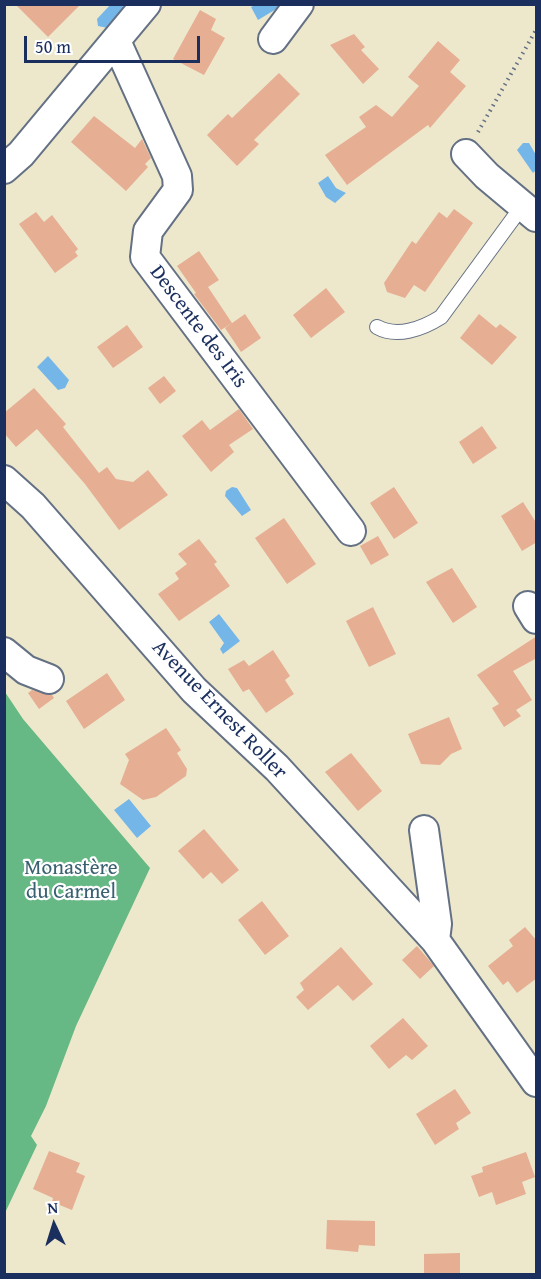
<!DOCTYPE html>
<html>
<head>
<meta charset="utf-8">
<style>
	body { margin:0 }
	#map { position:relative; width:541px; height:1279px; overflow:hidden; background:#ede8cc; font-family:"Gentium Book Plus",serif }
	canvas { display:block }
	.frame { position:absolute; inset:0; border:6px solid #1b2f5e; pointer-events:none }
	.north { position:absolute; left:24px; top:1195px; width:60px; height:60px; -webkit-text-stroke:4px #fff; paint-order:stroke; rotate:356deg; font-size:16px; font-weight:700; line-height:24px; text-align:center; color:#1b2f5e }
	.north::after { content:''; display:block; margin:auto; width:21px; height:27px; background:#1b2f5e; clip-path:polygon(50% 0,100% 100%,50% 72%,0 100%) }
	.scale { position:absolute; left:24px; top:36px; width:176px; height:27px; box-sizing:border-box; border:3px solid #1b2f5e; border-top:0; padding-left:8px; font-size:18px; line-height:21px; white-space:nowrap; color:#1b2f5e; -webkit-text-stroke:4px #fff; paint-order:stroke }
</style>
</head>
<body>
<div id="map">
<canvas width="541" height="1279"></canvas>
<div class="frame"></div>
<div class="north">N</div>
<div class="scale">50 m</div>
</div>
<script>
const ctx = document.querySelector('canvas').getContext('2d');
ctx.lineJoin = 'round';
function fillPath(path, color) { ctx.fillStyle = color; ctx.fill(path, 'evenodd'); }
function trace(path, color, width, dash) { ctx.strokeStyle = color; ctx.lineWidth = width; ctx.lineCap = dash ? 'butt' : 'round'; ctx.setLineDash(dash || []); ctx.stroke(path); }
function drawText(font, color, halo, rows, align = 'center') {
  ctx.font = font + ' "Gentium Book Plus",serif'; ctx.lineWidth = 4.5; ctx.setLineDash([]); ctx.textBaseline = 'middle'; ctx.strokeStyle = halo; ctx.fillStyle = color; for (const [text, x, y, turn = 0] of rows) {
    ctx.save(); ctx.translate(x, y); ctx.rotate((+turn || 0) * Math.PI / 180); ctx.textAlign = isNaN(turn) ? turn : align; if (halo) ctx.strokeText(text, 0, 0); ctx.fillText(text, 0, 0); ctx.restore();
  }
}
const forest = new Path2D(`
	M5 692 23 719 150 868 76 1026 46 1106 31 1136 37 1145 5 1213Z`);
const water = new Path2D(`
	M110 5H122L124 8 108 28 98 26 97 19Z
	M255 5H283L258 20 251 7Z
	M523 143H529L536 155V170L533 173 517 150Z
	M328 176 336 188 346 193 335 203 326 197 318 183Z
	M48 356 69 380 65 388 58 390 37 367Z
	M232 487 237 488 251 510 242 516 225 496 226 491Z
	M219 614 240 641 223 654 220 649 224 643 209 622Z
	M129 799 151 826 137 838 114 810Z`);
const building = new Path2D(`
	M15 4H81L48 37Z
	M200 10 216 19 211 30 225 38 204 75 173 59Z
	M354 34 365 47 361 50 379 69 363 84 330 45Z
	M438 41 460 60 450 72 466 86 430 128 428 125 347 185 325 155 366 127 359 117 376 105 392 117 419 86 408 77Z
	M279 73 300 94 254 140 259 144 237 166 207 135 228 114 232 118Z
	M94 116 135 148 142 139 151 158 145 164 148 167 126 191 71 142Z
	M454 209 473 223 425 292 414 285 405 298 387 292 384 283 412 241 416 244 439 212 447 218Z
	M36 212 44 222 52 215 78 249 75 252 78 256 55 273 19 224Z
	M199 251 219 280 208 287 232 323 221 330 194 294 196 293 177 266Z
	M326 288 345 312 311 338 293 315Z
	M245 314 261 338 241 352 225 328Z
	M479 314 496 328 500 324 517 337 492 365 460 338Z
	M127 325 143 347 113 368 97 347Z
	M164 376 176 391 160 404 148 388Z
	M34 388 66 424 63 427 99 473 107 467 116 479 133 482 148 470 168 495 119 530 85 484 37 429 16 447 4 433V413Z
	M239 409 253 429 229 445 234 452 211 472 182 436 202 420 210 430Z
	M482 426 497 448 473 464 459 442Z
	M394 487 418 523 394 539 370 503Z
	M523 502 537 524V542L522 551 501 516Z
	M284 518 316 564 287 584 255 538Z
	M378 536 389 555 371 565 360 546Z
	M199 539 217 562 214 564 230 586 179 621 158 594 179 579 175 573 187 564 178 554Z
	M452 568 477 607 453 623 426 582Z
	M373 607 396 654 369 667 346 621Z
	M537 636V658L513 671 532 700 516 710 521 716 504 727 492 708 499 704 477 675Z
	M273 650 290 676 285 680 294 694 266 713 249 689 243 692 228 669 244 660 249 666Z
	M107 673 125 700 84 729 66 701Z
	M32 690 52 695 54 698 39 709 28 693Z
	M449 717 462 749 451 754 440 765 421 764 408 734Z
	M166 728 181 750 177 753 187 769 186 776 156 797 143 800 120 784 129 760 125 754Z
	M351 753 382 791 358 811 325 772Z
	M204 829 239 870 222 884 211 872 203 879 178 851Z
	M262 901 289 936 265 955 238 920Z
	M525 927 537 941V978L517 993 508 981 503 985 488 966 513 946 509 940Z
	M417 946 434 966 420 979 402 960Z
	M341 947 373 984 353 1001 338 985 308 1010 296 997 304 990 300 983Z
	M403 1018 428 1046 412 1060 406 1055 389 1069 370 1046Z
	M455 1089 471 1113 456 1123 459 1129 435 1145 416 1114Z
	M49 1151 80 1163 76 1172 85 1176 72 1210 52 1202 53 1198 33 1189Z
	M526 1152 535 1177 522 1182 526 1194 496 1205 492 1192 479 1197 471 1176 483 1172 482 1167Z
	M327 1220 375 1221V1246L359 1245 358 1252 326 1249Z
	M460 1253V1275H424V1254Z`);
const path = new Path2D(`
	M478 132 536 30`);
const lane = new Path2D(`
	M377 327C397 338 422 329 441 317L523 205`);
const street = new Path2D(`
	M273 39 299 4
	M116 41 177 176 178 190 148 231 145 257 351 531
	M466 154 487 176 536 217
	M4 169 21 154 146 4
	M4 480 33 506 194 690 277 768 435 940 536 1082
	M528 606 536 619
	M4 652 26 670 49 679
	M424 830 437 924 435 940`);
const streetNames = [
	["Descente des Iris",198,327,53],
	["Avenue Ernest Roller",219,710,46]
];
const parkNames = [
	["Monastère",71,869],
	["du Carmel",71,893]
];
fillPath(forest, '#66b884');
fillPath(water, '#75b6e9');
fillPath(building, '#e6ae92');
trace(lane, '#647084', 16);
trace(street, '#647084', 32);
trace(path, '#647084', 4, [1.5, 4.5]);
trace(lane, '#fff', 14);
trace(street, '#fff', 28);
drawText('21px', '#1b2f5e', '#fff', streetNames);
drawText('21px', '#396171', '#fff', parkNames);
</script>
</body>
</html>
